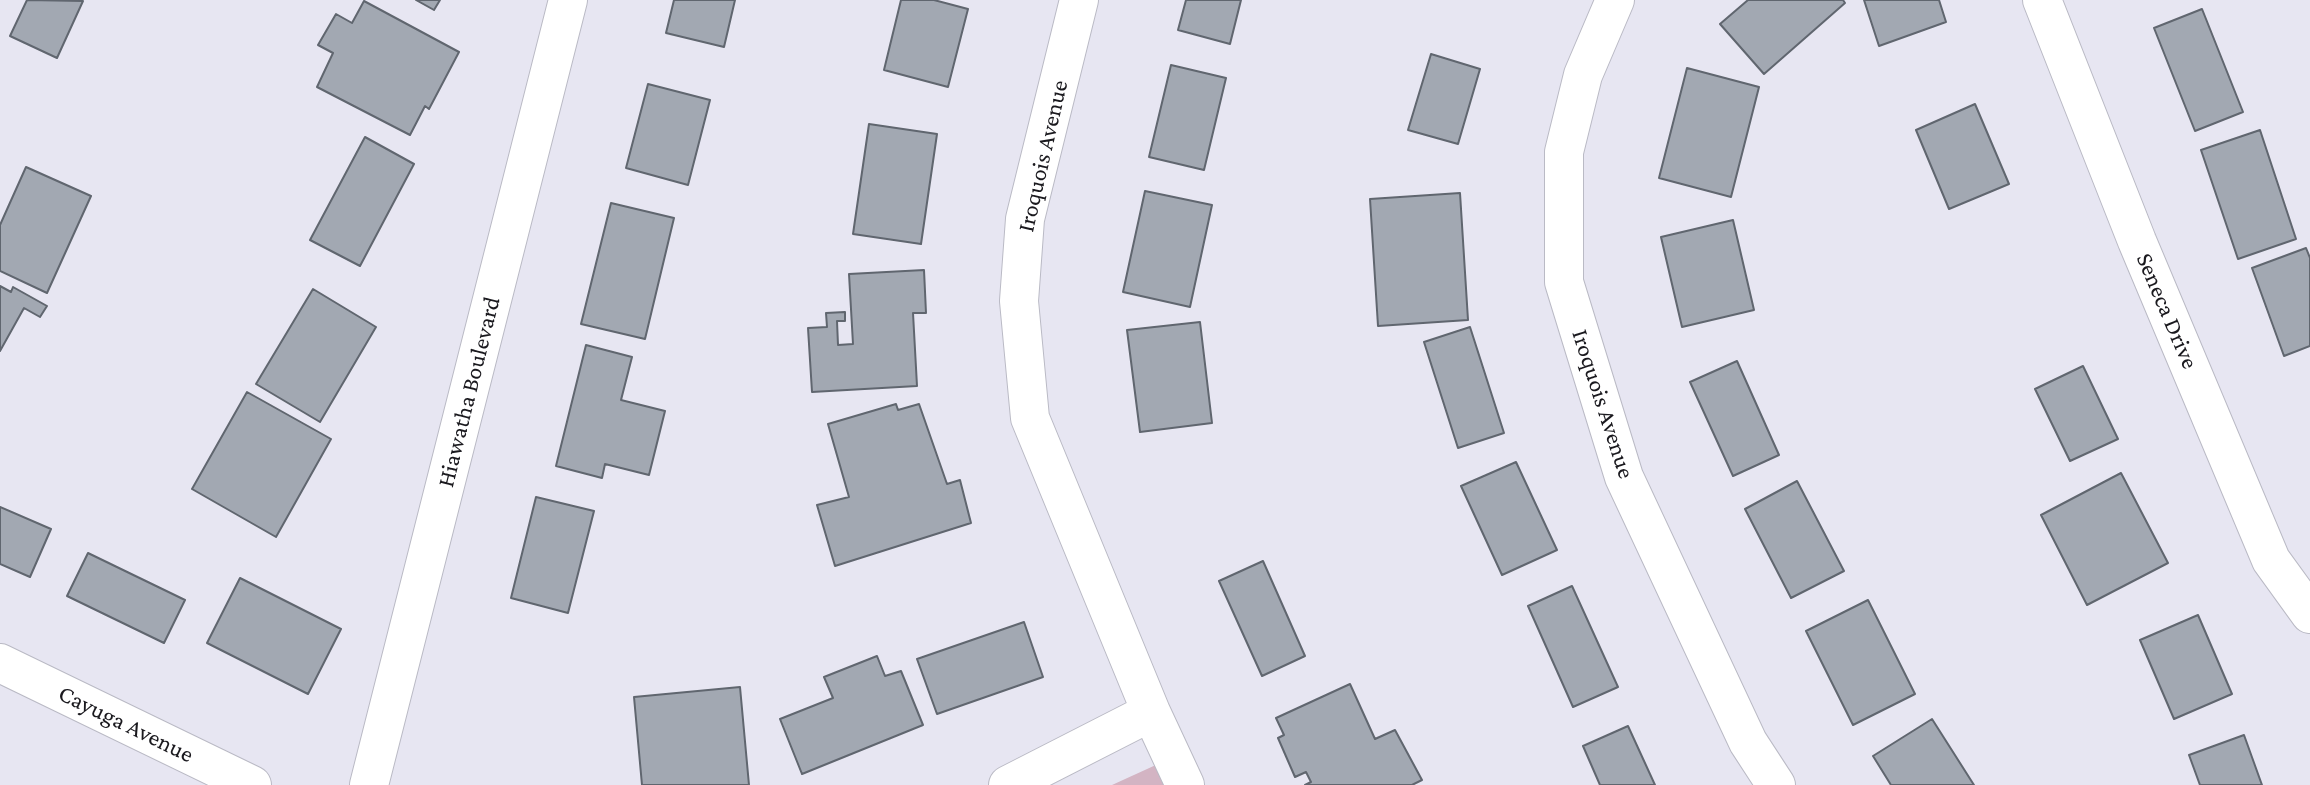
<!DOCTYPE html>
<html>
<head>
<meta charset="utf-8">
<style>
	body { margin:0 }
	canvas { display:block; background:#e7e6f2 }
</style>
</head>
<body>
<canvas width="2310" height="785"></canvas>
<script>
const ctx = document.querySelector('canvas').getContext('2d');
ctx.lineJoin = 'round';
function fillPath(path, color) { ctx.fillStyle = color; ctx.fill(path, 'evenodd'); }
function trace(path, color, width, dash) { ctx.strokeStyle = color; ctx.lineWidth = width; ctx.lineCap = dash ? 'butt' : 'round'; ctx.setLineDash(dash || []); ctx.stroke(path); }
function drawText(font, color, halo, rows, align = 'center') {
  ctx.font = font + ' "Crimson Pro",serif'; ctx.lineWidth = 5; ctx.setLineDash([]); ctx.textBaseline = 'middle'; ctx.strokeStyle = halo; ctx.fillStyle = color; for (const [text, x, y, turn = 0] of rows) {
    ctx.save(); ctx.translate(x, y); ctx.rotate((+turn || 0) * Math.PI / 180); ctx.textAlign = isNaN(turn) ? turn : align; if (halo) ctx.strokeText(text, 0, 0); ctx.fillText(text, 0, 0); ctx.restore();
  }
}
const green = new Path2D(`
	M1158 764 1167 785H1112Z`);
const building = new Path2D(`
	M27 0 83 1 57 58 10 36Z
	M416 0H440L434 10Z
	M674 0H735L724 47 666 33Z
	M901 0H934L968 9 948 87 884 70Z
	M1186 0H1241L1230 44 1178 30Z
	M1748 0H1843L1845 3 1764 74 1720 24Z
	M1864 0H1939L1946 22 1879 46Z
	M364 1 459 52 429 109 425 106 410 135 317 87 333 53 318 45 336 14 352 23Z
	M2202 9 2243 112 2195 131 2154 28Z
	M1431 54 1480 69 1458 144 1408 130Z
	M1171 65 1226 78 1204 170 1149 157Z
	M1687 68 1759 87 1731 197 1659 178Z
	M648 84 710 100 688 185 626 168Z
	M1975 104 2009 184 1949 209 1916 130Z
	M869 124 937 134 921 244 853 234Z
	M2260 130 2296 239 2238 259 2201 150Z
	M365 137 414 164 360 266 310 240Z
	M26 167 91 196 47 293 0 271V225Z
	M1145 191 1212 205 1190 307 1123 292Z
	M1460 193 1468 320 1378 326 1370 199Z
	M611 203 674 218 645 339 581 324Z
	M1733 220 1754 310 1682 327 1661 237Z
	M2306 248 2310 258V346L2284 356 2252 268Z
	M924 270 926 313H913L917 386 812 392 808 328 827 327 826 313 845 312V321H837L838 345 853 344 849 274Z
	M0 286 11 292 13 287 47 306 40 317 24 308 0 351Z
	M313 289 376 327 320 422 256 384Z
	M1200 322 1212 423 1140 432 1127 330Z
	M1470 327 1504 433 1458 448 1424 342Z
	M586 345 632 357 621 400 665 411 649 475 605 464 602 478 556 466Z
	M1737 361 1779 455 1733 476 1690 382Z
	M2083 366 2118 439 2070 461 2035 389Z
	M247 392 331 439 276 537 192 489Z
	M896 404 898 410 919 404 947 484 960 480 971 523 835 566 817 505 849 497 828 424Z
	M1516 462 1557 550 1502 575 1461 486Z
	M2121 473 2168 563 2087 605 2041 515Z
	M1797 481 1844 571 1791 598 1745 509Z
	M536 497 594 511 568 613 511 598Z
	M0 507 51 529 30 577 0 564Z
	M88 553 185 600 164 643 67 596Z
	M1263 561 1305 656 1262 676 1219 581Z
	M240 578 341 629 308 694 207 643Z
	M1572 586 1618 687 1573 707 1528 606Z
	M1868 600 1915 694 1853 725 1806 631Z
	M2198 615 2232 694 2174 719 2140 640Z
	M1024 622 1043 677 937 714 917 659Z
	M877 656 885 676 901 671 923 725 802 774 780 719 833 698 824 677Z
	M1350 684 1375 739 1395 730 1422 780 1412 785H1305L1311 782 1306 772 1295 777 1278 738 1284 735 1276 718Z
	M740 687 749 785H642L634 697Z
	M1932 719 1974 785H1891L1873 756Z
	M1628 726 1655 785H1600L1583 746Z
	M2244 735 2262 785H2200L2189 755Z`);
const minor = new Path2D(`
	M1079 0 1025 219 1019 301 1030 418 1151 712 1185 785
	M1615 0 1583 75 1564 152V282L1624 477 1748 742 1776 785
	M2042 0 2137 241 2271 560 2310 614
	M0 663 252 785
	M369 785 568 0
	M1008 785 1151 712`);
const streetNames = [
	["Iroquois Avenue",1043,156,-77],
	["Seneca Drive",2167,311,67],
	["Hiawatha Boulevard",469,392,-76],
	["Iroquois Avenue",1603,404,72],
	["Cayuga Avenue",126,724,26]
];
fillPath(green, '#d3b4c3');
fillPath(building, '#a2a8b2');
trace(building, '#60666f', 2);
trace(minor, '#babac5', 40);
trace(minor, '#fff', 38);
drawText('24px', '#1a191e', '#fff', streetNames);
</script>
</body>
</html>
